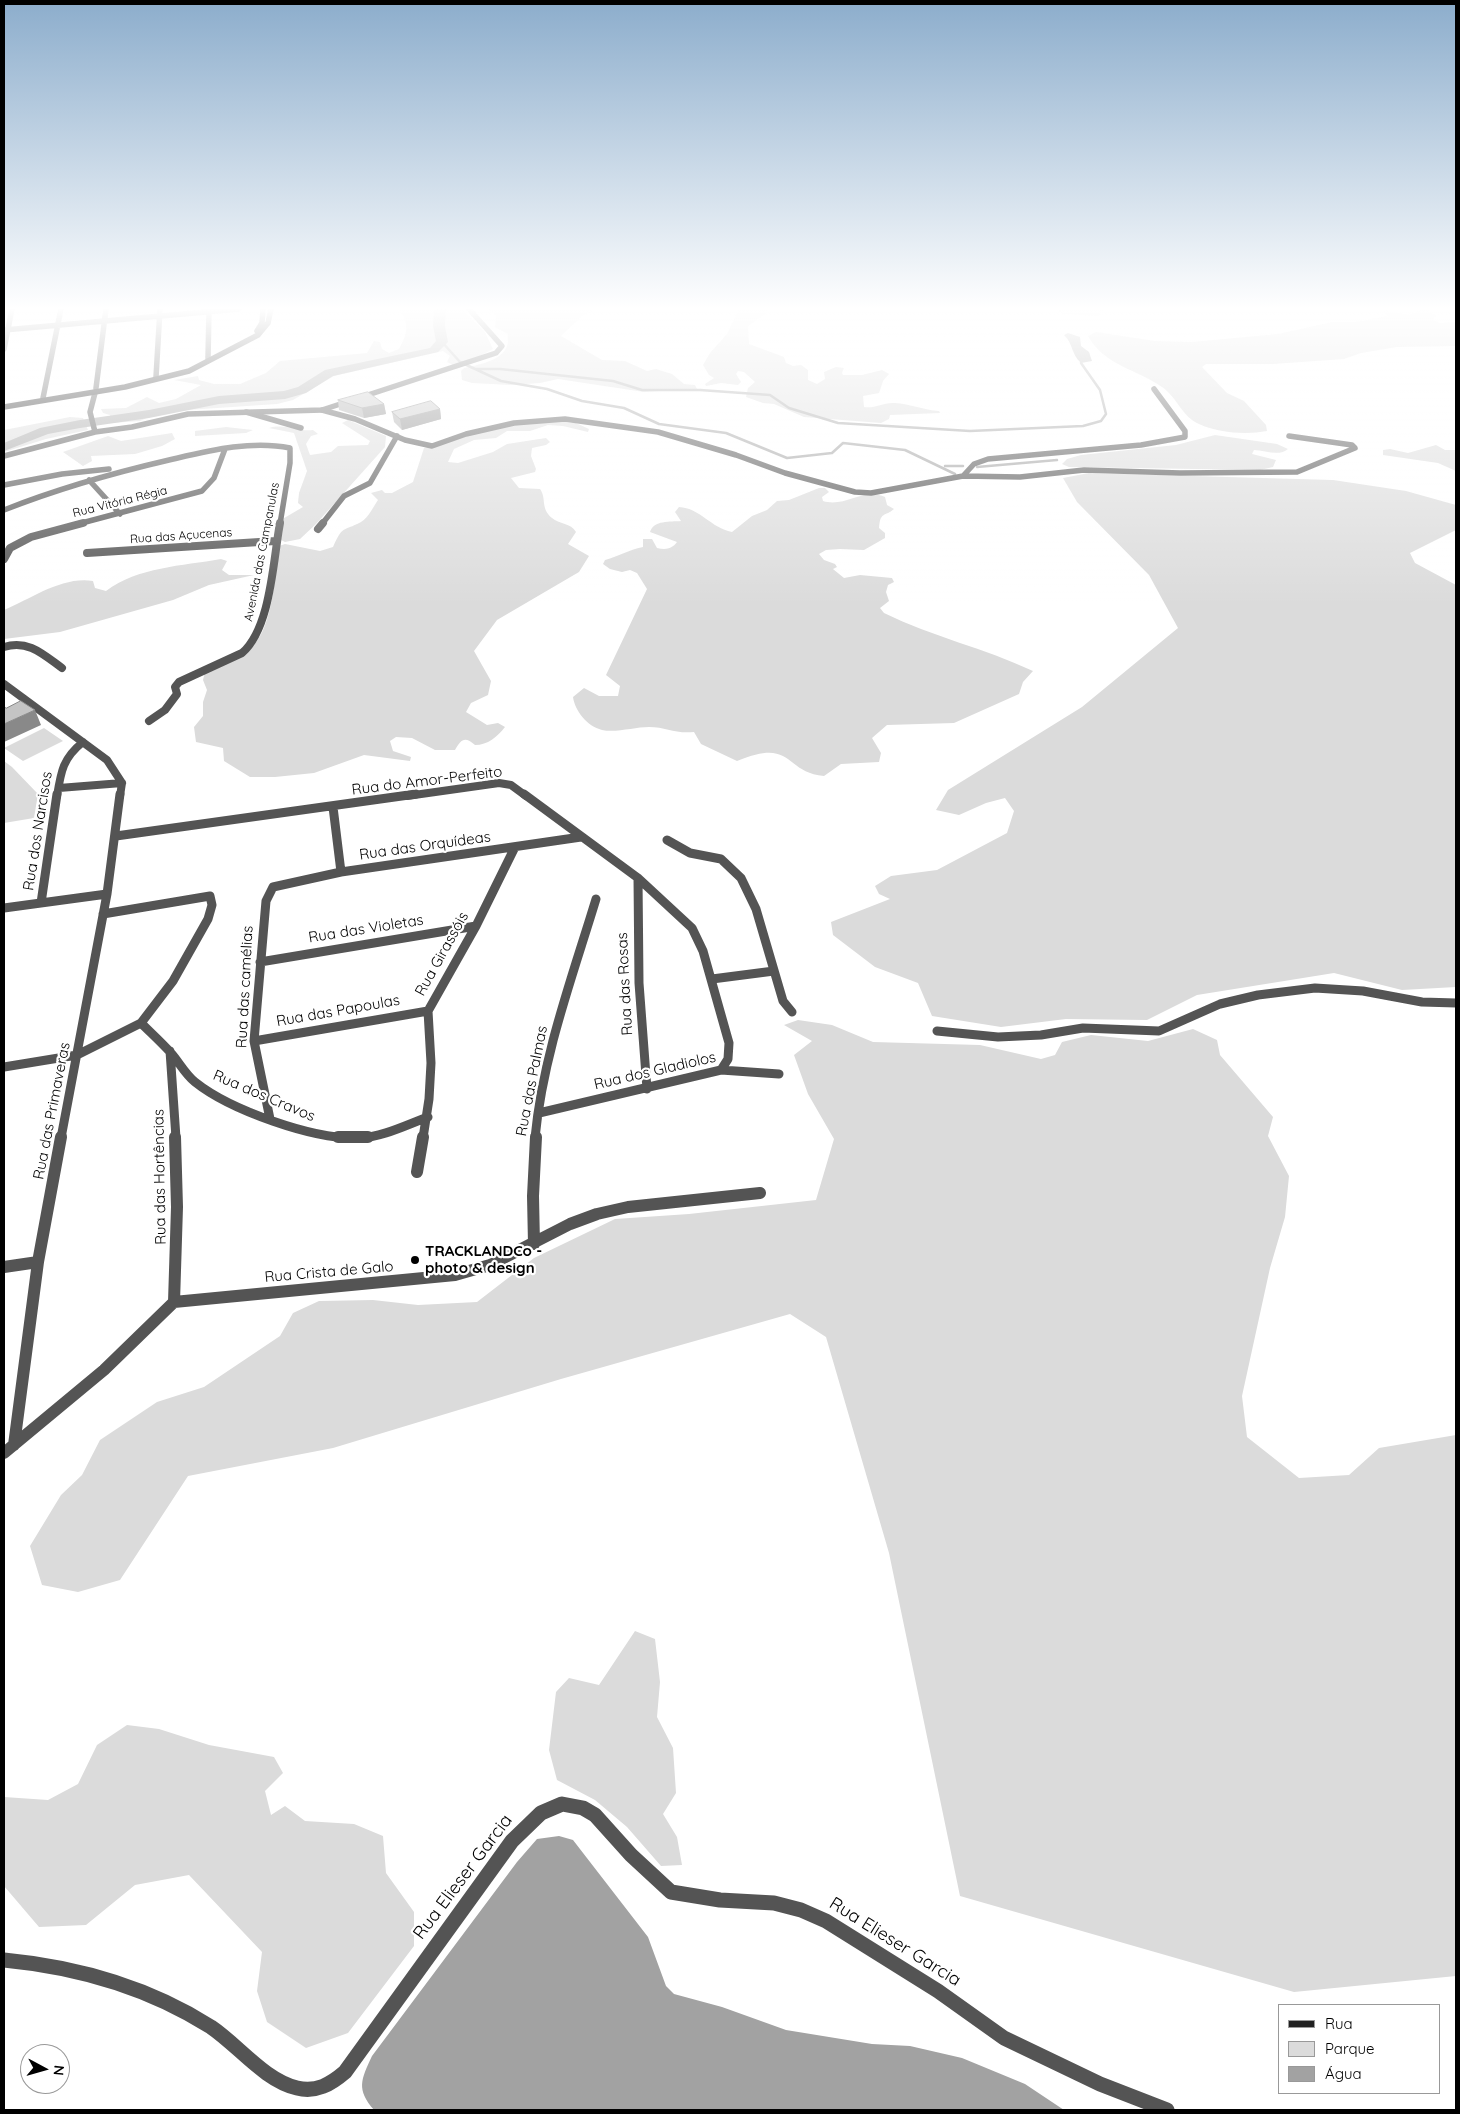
<!DOCTYPE html>
<html>
<head>
<meta charset="utf-8">
<style>
	body { margin:0 }
	#map { position:relative; width:1460px; height:2114px; overflow:hidden; background:#fff; font-family:Quicksand,sans-serif }
	canvas { display:block }
	.frame { position:absolute; inset:0; border:5px solid #000; pointer-events:none }
	.legend { position:absolute; left:1278px; top:2004px; width:162px; height:90px; box-sizing:border-box; background:#fff; border:1px solid #999; margin:0; padding:6px 9px; list-style:none; font-size:15px; color:#000 }
	.legend li { display:flex; align-items:center; gap:10px; height:25px }
	.legend b { width:25px; border:1px solid #999 }
	.north { position:absolute; left:20px; top:2044px; width:50px; height:50px; box-sizing:border-box; background:#fff; border:1px solid #999; border-radius:50%; rotate:96deg; font-size:14px; font-weight:700; line-height:20px; text-align:center; color:#000 }
	.north::after { content:''; display:block; margin:auto; width:18px; height:22px; background:#000; clip-path:polygon(50% 0,100% 100%,50% 72%,0 100%) }
</style>
</head>
<body>
<div id="map">
<canvas width="1460" height="2114"></canvas>
<div class="frame"></div>
<ul class="legend">
<li><b style="height:6px;background:#212121"></b>Rua</li>
<li><b style="height:14px;background:#dbdbdb"></b>Parque</li>
<li><b style="height:14px;background:#a2a2a2"></b>Água</li>
</ul>
<div class="north">N</div>
</div>
<script>
const ctx = document.querySelector('canvas').getContext('2d');
ctx.lineJoin = 'round';
function fillPath(path, color) { ctx.fillStyle = color; ctx.fill(path, 'evenodd'); }
function trace(path, color, width, dash) { ctx.strokeStyle = color; ctx.lineWidth = width; ctx.lineCap = dash ? 'butt' : 'round'; ctx.setLineDash(dash || []); ctx.stroke(path); }
function drawText(font, color, halo, rows, align = 'center') {
  ctx.font = font + ' Quicksand,sans-serif'; ctx.lineWidth = 4.5; ctx.setLineDash([]); ctx.textBaseline = 'middle'; ctx.strokeStyle = halo; ctx.fillStyle = color; for (const [text, x, y, turn = 0] of rows) {
    ctx.save(); ctx.translate(x, y); ctx.rotate((+turn || 0) * Math.PI / 180); ctx.textAlign = isNaN(turn) ? turn : align; if (halo) ctx.strokeText(text, 0, 0); ctx.fillText(text, 0, 0); ctx.restore();
  }
}
const green = new Path2D(`
	M400 309H462L485 332 493 349 476 358 453 365 447 362 450 356 443 351 334 376 293 400 277 404 187 410 176 405 140 421 111 423 110 415 103 413 101 409 126 408 147 397 159 403 176 399 201 385 174 380 198 376 199 380 214 384H240L266 373 280 361 367 353 374 341 380 342 382 349 389 353 399 349C408 333 409 325 400 309Z
	M489 309H592V312L582 316 561 336 602 360 625 361 647 371 656 369 672 374 684 384 695 385 697 389 644 392 558 379 540 383 511 385 472 383 462 380 461 371 464 368C477 365 502 361 507 346 509 343 507 338 508 334L495 327 496 315Z
	M739 309H768L767 313 748 326 749 344 784 357 786 363 793 366 801 365 808 370V380L817 384 825 379 824 372 836 367 844 368 842 373 843 375H862L882 370 889 374 883 381 879 393 863 396 864 407C875 409 883 402 895 403 910 404 924 410 939 411L940 413 890 415 889 419 881 423 804 417 774 404 763 403 746 397 748 388 755 382 744 372 738 371 736 374 741 382 738 385 721 383 706 386 705 384 714 378 709 375 703 365 710 353 727 334Z
	M1058 309H1104L1099 316 1062 314Z
	M1422 309 1429 311 1436 316 1433 319 1439 323 1456 322V346L1397 347 1361 353 1344 359 1273 364H1206L1202 367 1227 393 1244 401 1266 425 1267 431C1246 435 1219 433 1199 424 1182 417 1177 397 1162 387 1136 369 1104 365 1088 336L1096 332 1155 341 1192 342 1278 334 1332 322H1355L1388 316 1383 312 1386 310 1408 315Z
	M70 417 83 418 88 430 46 439 4 452V430Z
	M348 420 386 436 385 447 316 524 300 539 285 542 281 540 283 529 274 524 303 507 298 503 299 493 307 471 294 433 269 428C285 423 298 432 313 430L318 434 311 436 306 444 310 455 331 452 338 446 368 445 370 441 342 423Z
	M556 421 576 423 589 429 588 432 563 426 548 425 530 431H507L496 438 474 440 454 449 448 462 458 463 493 452 507 444 546 438 550 442 546 445 532 448 531 456 536 469 535 472 511 478 519 488 540 489C547 499 540 508 552 518 559 524 571 523 576 532L568 544 589 556 579 572 497 620 474 651 491 681 488 695 471 703 466 712 487 725 498 723 505 727C497 737 488 745 475 745 465 736 461 739 455 750H435L412 738 396 737 390 741 393 751 411 757 410 761 364 755 314 773 275 777H250L224 761 223 748 196 742 194 727 203 716V702L207 690 203 680 205 672C221 665 241 659 253 646 273 625 275 575 279 546L285 544 320 551 333 547C343 525 342 532 361 522 369 517 373 507 378 500L371 493 382 490 385 493H392L413 482 424 448 504 426Z
	M226 427 253 430 246 433 195 436V431Z
	M172 433 175 439 162 446 135 454 91 456 92 461 83 466 63 452 108 436 121 441Z
	M1215 435 1277 444 1288 449C1279 457 1265 450 1254 450L1252 454 1276 460 1273 467 1260 470 1069 467 1062 464 1067 459 1081 455 1176 445Z
	M1436 445 1445 450H1456V471L1438 463 1383 455V450L1390 449 1408 453Z
	M1089 473 1333 480 1406 491 1456 505V530L1410 553 1415 563 1456 585V987L1402 990 1334 973 1197 995 1147 1020 1066 1019 1001 1027 932 1016 918 983 875 967 833 935 831 922 890 899 879 894 875 886 891 876 937 870 1007 833 1014 811 1005 798 986 803 959 815 936 810 948 790 1082 707 1178 628 1149 575 1077 502 1063 478Z
	M819 488H825L829 492 822 497 823 501C845 508 864 487 885 497L887 505 894 509C885 517 880 511 879 528L885 533V538L864 550 840 549 826 550 819 554 824 560 835 564 837 567 833 569 844 578 860 575 892 578 894 582 888 585 886 592 889 601 880 608 884 613C933 637 984 648 1033 671L1023 682 1019 694 954 723 887 725 872 738 881 753 879 762 841 764 824 776C783 772 794 737 737 761L701 744 694 732C675 734 666 727 649 727 635 727 616 733 602 730 587 726 575 711 573 697L584 688 599 696H618L620 686 606 675 647 589 637 573 630 570 622 572 610 569 603 564 605 560C619 556 628 550 643 547V539H652L657 548C666 550 672 549 677 542L650 532C654 520 670 522 681 521L675 512 679 507C700 508 711 528 732 532L752 516 767 510 777 501 789 500Z
	M221 559 227 561 222 570 229 575H254L209 585 173 600 60 632 4 639V610C31 599 62 576 93 581L95 588 106 591C138 567 182 566 221 559Z
	M44 728 63 741 23 761 4 748Z
	M4 761 12 767 38 794 34 818 4 823Z
	M798 1020 832 1025 873 1042 980 1045 1041 1059 1055 1055 1062 1042 1091 1035 1148 1041 1193 1029 1217 1040 1220 1055 1273 1117 1268 1136 1289 1176 1285 1217 1270 1268 1242 1396 1247 1437 1299 1478 1349 1475 1379 1448 1456 1435V1976L1294 1992 960 1896 889 1553 826 1337 790 1314 561 1379 333 1448 188 1476 120 1580 78 1592 42 1585 30 1546 61 1495 82 1475 100 1440 157 1402 204 1387 280 1336 293 1313 319 1301 373 1300 418 1305 477 1302 534 1258 615 1219 689 1214 816 1200 834 1139 808 1094 794 1055 812 1041 784 1025Z
	M635 1631 655 1639 660 1682 657 1717 673 1748 676 1793 663 1814 677 1837 682 1865 661 1866 627 1827 595 1800 557 1780 549 1750 556 1692 569 1678 599 1685Z
	M127 1725 159 1729 209 1745 274 1757 283 1773 265 1791 271 1815 285 1806 305 1821 354 1824 383 1836 386 1873 414 1912V1946L348 2033 306 2048 267 2022 257 1991 262 1952 189 1875 135 1885 86 1925 39 1927 4 1886V1797L48 1800 78 1784 97 1745Z`);
const water = new Path2D(`
	M1068 333 1080 337 1081 346 1089 352 1092 361 1081 363C1071 354 1073 343 1064 335Z
	M559 1836 573 1840 648 1937 666 1986 674 1994 722 2007 786 2030 872 2044 910 2046 962 2058 1025 2084 1064 2110H374C356 2089 361 2080 372 2056L517 1862 537 1839Z`);
const stream = new Path2D(`
	M442 342 460 362 501 381 547 389 582 401 624 408 659 424 726 433 787 458 832 453 843 443 905 450 955 474
	M475 369H500L613 381 642 390H700L770 395 789 408 838 423 970 431 1083 426 1101 421 1106 414 1100 390 1081 363
	M945 466H963
	M977 467 1057 460`);
const river = new Path2D(`
	M434 309H446L445 326 448 342 438 352 333 376 306 393 285 399 219 404 149 418 80 428 48 434 4 451V443L40 428 80 420 149 410 219 396 284 391 298 387 325 370 430 348 436 341 433 326Z`);
const minorFar4 = new Path2D(`
	M4 330 239 309
	M4 349 12 309
	M208 358 209 309
	M156 377 160 309
	M96 388 106 309
	M43 398 61 309
	M322 410 355 419 405 440 432 446 466 434 514 423 565 419 658 432 736 455 785 473 855 492 871 493 963 476 1020 477 1084 470 1180 473 1297 472 1355 448 1352 445 1289 436
	M246 412 301 428
	M963 476 974 464 988 459 1141 445 1185 437V431L1154 389
	M89 480 120 514
	M4 485 62 474 109 469
	M4 510C57 489 113 473 169 460 208 451 250 440 290 448V463L280 524
	M78 524 202 491 214 478 225 449
	M322 524 344 496 370 483 397 436`);
const minorFar3 = new Path2D(`
	M318 529 323 523
	M87 553 275 541
	M4 559 10 548 31 537 83 523
	M4 647C28 639 44 655 62 668
	M4 684 107 760 122 783
	M149 721 165 710 177 694 175 687 179 682 242 653C271 628 273 560 280 523
	M59 788 122 783
	M57 796C61 771 63 758 83 742
	M120 796 122 783
	M407 796 499 783 511 785 526 796`);
const minorFar2 = new Path2D(`
	M524 794 638 878 692 928 703 951 729 1043 728 1059 721 1070
	M333 807 341 872
	M116 836 416 794
	M667 840 690 853 721 859 741 878 756 909 783 1001 792 1012
	M638 878 639 983 647 1089
	M41 903 57 794
	M4 908 107 894
	M260 962 476 926
	M712 979 774 971
	M141 1023C151 1033 161 1042 171 1053 179 1062 185 1074 195 1082 230 1110 314 1140 359 1138 383 1137 406 1125 428 1117
	M937 1031 998 1037 1041 1035 1083 1028 1159 1031 1220 1004 1258 995 1315 988 1363 991 1422 1002 1456 1003
	M254 1041 428 1011
	M170 1051 176 1138
	M4 1067 77 1055 141 1023 173 981 208 919 212 905 210 896 103 914
	M539 1113 721 1070 779 1074
	M270 1119 254 1041 266 901 273 887 341 872 581 837
	M61 1138 107 894 120 794
	M423 1138 429 1099 431 1063 428 1011 476 926 515 847
	M535 1138C543 1055 572 978 596 899`);
const minorFar1 = new Path2D(`
	M338 1137H368
	M417 1172 423 1137
	M534 1244 533 1196 536 1137
	M4 1267 38 1262
	M174 1302 177 1207 175 1137
	M14 1445 38 1262 61 1137
	M4 1453 104 1370 174 1302 455 1275 490 1265 570 1224 597 1214 628 1207 760 1193`);
const minor = new Path2D(`
	M4 1960C77 1967 148 1987 211 2027 239 2046 264 2080 297 2088 316 2093 331 2084 345 2072L512 1841 541 1813 562 1804 583 1808 595 1815 631 1855 671 1892 720 1900 774 1903 801 1910 826 1921 938 1991 1004 2038 1100 2084 1167 2110`);
const tertiary = new Path2D(`
	M95 393 90 412 95 432
	M4 456 95 432 132 427 188 414 322 410 496 353 502 346 469 309`);
const secondary = new Path2D(`
	M257 331 262 323 263 309
	M4 407 125 387 189 371 258 335 268 323 271 309`);
const wall = new Path2D(`
	M338 400 384 404 386 414 364 418 339 410Z
	M440 409 441 419 402 430 394 422 392 412Z`);
const shadedWall = new Path2D(`
	M384 404 386 414 364 418 362 408Z
	M440 409 441 419 402 430 400 419Z
	M35 710 41 725 4 742V724Z`);
const building = new Path2D(`
	M368 392 384 404 362 408 338 400Z
	M431 401 440 409 400 419 392 412Z
	M21 701 35 710 4 724V707L6 708Z`);
const markers = [
	[415,1260,5,"#000"]
];
const farStreetnames = [
	["Rua Vitória Régia",120,502,-14],
	["Rua das Açucenas",181,536,-4],
	["Avenida das Campanulas",262,552,-79]
];
const streetNames = [
	["Rua do Amor-Perfeito",427,781,-7],
	["Rua dos Narcisos",38,831,-81],
	["Rua das Orquídeas",425,846,-8],
	["Rua das Violetas",366,929,-9],
	["Rua Girassóis",442,954,-61],
	["Rua das Rosas",625,984,-93],
	["Rua das camélias",245,987,-87],
	["Rua das Papoulas",338,1011,-10],
	["Rua dos Gladiolos",655,1071,-13],
	["Rua das Palmas",532,1081,-79],
	["Rua dos Cravos",264,1096,23],
	["Rua das Primaveras",52,1111,-79],
	["Rua das Hortências",160,1177,-91],
	["Rua Crista de Galo",329,1272,-5]
];
const poiNames = [
	["TRACKLANDCo -",425,1251],
	["photo & design",425,1268]
];
const nearStreetnames = [
	["Rua Elieser Garcia",463,1877,-53],
	["Rua Elieser Garcia",895,1942,32]
];
fillPath(green, '#dbdbdb');
fillPath(water, '#a2a2a2');
trace(stream, '#a2a2a2', 2.5);
fillPath(river, '#a2a2a2');
trace(minorFar4, '#545454', 5.5);
trace(minorFar3, '#545454', 8);
trace(minorFar2, '#545454', 9);
trace(minorFar1, '#545454', 12);
trace(minor, '#545454', 15);
trace(tertiary, '#545454', 5.5);
trace(secondary, '#212121', 5.5);
fillPath(wall, '#a9a9a9');
fillPath(shadedWall, '#898989');
fillPath(building, '#c4c4c4');
trace(building, '#898989', 1);
const sky = ctx.createLinearGradient(0, 0, 0, 605);
sky.addColorStop(0, '#8cadcc');
sky.addColorStop(0.51, '#fff');
sky.addColorStop(1, '#ffffff00');
ctx.fillStyle = sky;
ctx.fillRect(0, 0, 1460, 605);
for (const [x, y, r, color] of markers) { const dot = new Path2D(); dot.arc(x, y, r, 0, 2 * Math.PI); ctx.fillStyle = color; ctx.fill(dot); trace(dot, '#fff', 2); }
drawText('12px', '#000', '#fff', farStreetnames);
drawText('15px', '#000', '#fff', streetNames);
drawText('bold 15px', '#000', '#fff', poiNames, 'left');
drawText('18px', '#000', '#fff', nearStreetnames);
</script>
</body>
</html>
